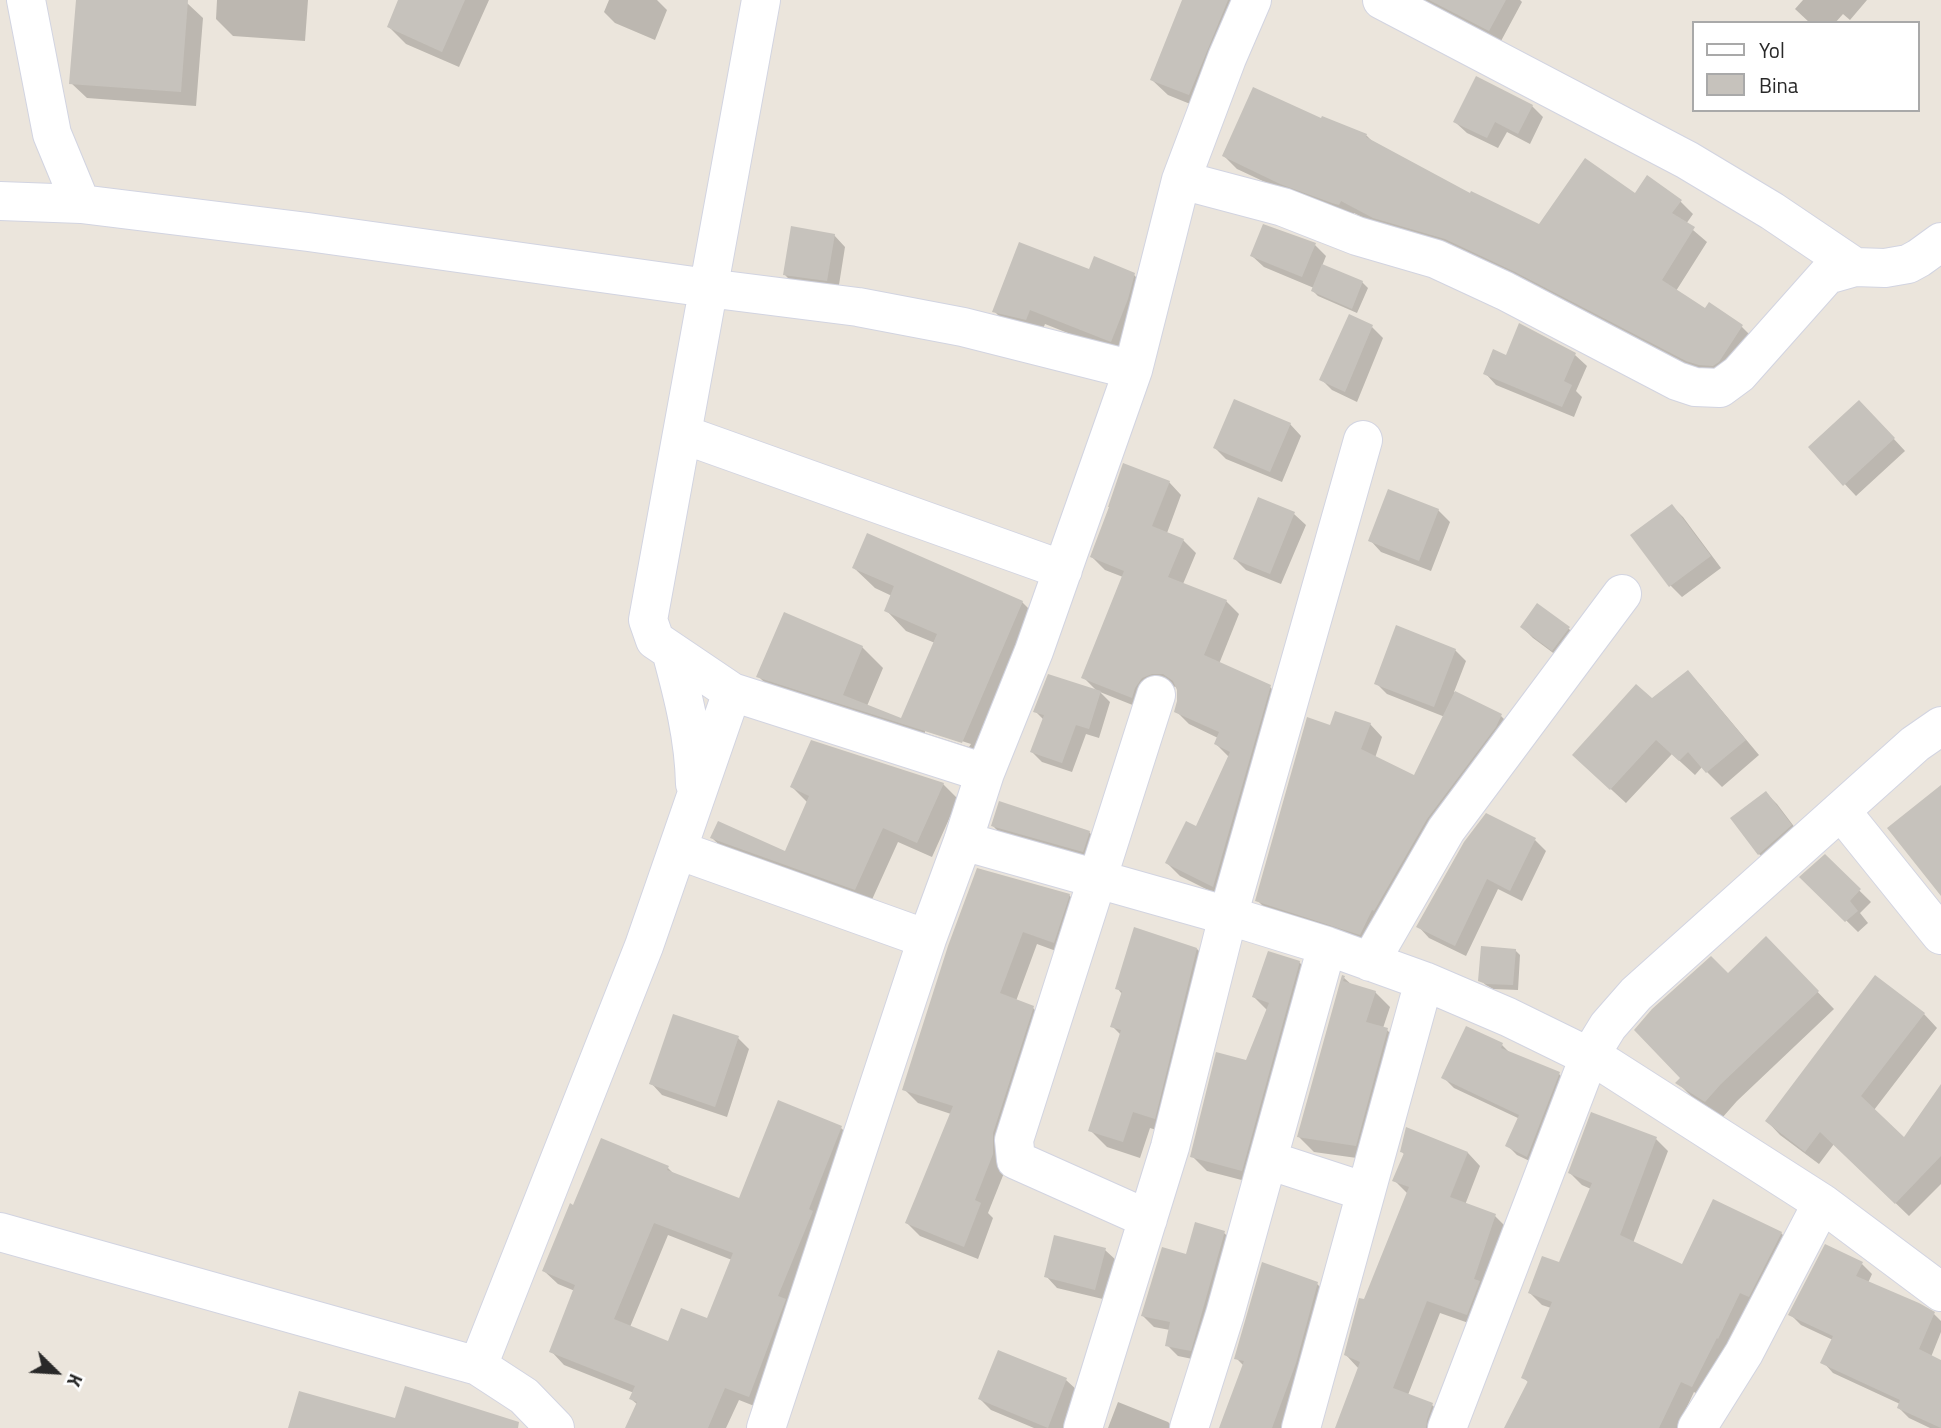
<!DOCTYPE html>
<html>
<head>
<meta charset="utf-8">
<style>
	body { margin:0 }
	#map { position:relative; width:1941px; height:1428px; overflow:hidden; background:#ebe5dc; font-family:"Titillium Web",sans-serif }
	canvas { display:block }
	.legend { position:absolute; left:1692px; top:21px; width:228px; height:91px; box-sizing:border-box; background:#fff; border:2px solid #a9a9a9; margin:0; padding:9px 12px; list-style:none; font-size:21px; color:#292929 }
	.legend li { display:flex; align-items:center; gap:14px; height:35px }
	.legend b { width:35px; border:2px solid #a9a9a9 }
	.north { position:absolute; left:21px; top:1337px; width:70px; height:70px; -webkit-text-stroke:5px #fff; paint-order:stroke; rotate:114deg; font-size:19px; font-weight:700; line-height:28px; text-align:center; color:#292929 }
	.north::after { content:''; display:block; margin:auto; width:24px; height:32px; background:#292929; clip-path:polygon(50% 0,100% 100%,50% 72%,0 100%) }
</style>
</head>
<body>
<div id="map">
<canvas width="1941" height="1428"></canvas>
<ul class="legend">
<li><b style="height:9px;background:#fff"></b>Yol</li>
<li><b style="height:19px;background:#c6c2bc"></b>Bina</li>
</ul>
<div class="north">K</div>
</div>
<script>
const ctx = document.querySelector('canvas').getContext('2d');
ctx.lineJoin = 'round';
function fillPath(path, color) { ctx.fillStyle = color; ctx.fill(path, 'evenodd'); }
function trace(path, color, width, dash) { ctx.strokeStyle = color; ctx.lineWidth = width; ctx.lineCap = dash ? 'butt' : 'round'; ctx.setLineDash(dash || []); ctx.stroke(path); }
const shadow = new Path2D(`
	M78 0H157L187 3 203 18 196 106 87 98 71 83Z
	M217 0H308L305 41 233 36 216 19Z
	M400 0H489L459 67 406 44 389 27Z
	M609 0H657L667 10 655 40 615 23 604 12Z
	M1184 0H1250L1205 110 1168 95 1152 80Z
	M1422 0H1520L1522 2 1501 41Z
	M1803 0H1867L1850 20 1843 14 1835 23H1810L1795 9Z
	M1532 106 1543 117 1530 144 1507 132 1498 148 1467 133 1455 122Z
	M1323 118 1367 136 1375 144 1471 195 1539 226 1635 196 1680 201 1693 214 1686 224 1707 242 1676 291 1706 311 1710 304 1742 327 1755 340 1714 378 1388 230 1354 213 1352 217 1295 196 1237 169 1224 156 1322 120Z
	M834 235 845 247 838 291 796 286 785 275Z
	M1315 245 1326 256 1322 266 1362 282 1368 288 1357 313 1318 296 1313 291 1314 288 1264 267 1252 256Z
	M1090 272 1134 275 1149 290 1126 356 1045 324 1041 334 1009 326 994 311Z
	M1520 326 1575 355 1587 366 1576 391 1582 397 1574 417 1496 385 1485 373 1507 357Z
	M1372 327 1383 338 1357 402 1332 390 1321 379Z
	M1870 413 1905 451 1856 496 1810 447Z
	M1290 424 1301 436 1282 482 1226 459 1215 448Z
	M1169 482 1181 495 1167 533 1183 540 1196 553 1183 584 1226 601 1239 614 1219 664 1270 687 1283 700 1226 899 1180 876 1167 863 1197 828 1229 757 1216 744 1218 738 1189 724 1176 711 1179 701 1178 687 1166 686 1145 710 1100 692 1110 702 1099 738 1086 734 1072 772 1042 762 1032 752 1044 720 1035 711 1097 691 1083 677 1123 577 1105 570 1092 557Z
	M1259 499 1294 514 1306 525 1281 584 1246 570 1235 559Z
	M1672 506 1683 517 1721 568 1682 597 1671 586 1633 535Z
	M1438 510 1450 522 1431 571 1381 552 1370 540Z
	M854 568 1022 602 1043 623 983 762 779 697 758 676 785 614 862 647 883 668 867 706 902 721 935 643 906 631 886 610 892 596 875 588ZM925 729 971 744 969 747 925 733Z
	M1522 627 1569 629 1580 640 1564 661 1533 638Z
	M1455 650 1466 661 1454 692 1501 716 1513 728 1373 946 1270 913 1257 900 1331 727 1370 724 1382 737 1375 758 1415 777 1445 717 1387 694 1376 683Z
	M1688 672 1702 687 1759 755 1722 787 1702 767 1695 775 1672 754 1626 803 1589 769 1652 700Z
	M943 784 958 799 932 857 898 842 870 904 727 852 712 838 786 854 808 803 792 787Z
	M1766 793 1777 804 1802 837 1770 865 1759 854 1732 819Z
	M993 826 1089 832 1100 844 1094 862 1004 837Z
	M1535 840 1546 851 1522 901 1498 889 1466 956 1429 938 1418 926Z
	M1825 857 1871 902 1860 913 1868 923 1858 932 1802 877Z
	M1069 895 1082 909 1067 955 1037 944 1016 1001 1033 1008 1046 1021 1006 1168 988 1213 993 1218 978 1259 920 1236 907 1223 951 1114 918 1103 904 1089 949 947Z
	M1197 949 1214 966 1172 1135 1150 1128 1140 1158 1107 1147 1090 1130 1121 1035 1112 1026 1122 994 1117 988Z
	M1515 950 1520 955 1518 990 1493 989 1486 985 1480 980Z
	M1782 955 1834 1009 1737 1101 1722 1118 1694 1099 1678 1083 1682 1078 1728 975Z
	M1299 962 1314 977 1257 1184 1207 1171 1192 1156 1247 1062 1267 1010 1254 997Z
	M1343 977 1352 985 1375 992 1390 1007 1383 1028 1387 1030 1402 1045 1371 1160 1314 1152 1299 1137Z
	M1924 1014 1937 1028 1874 1110 1904 1140 1941 1087V1184L1909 1216 1834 1144 1819 1164 1780 1135 1767 1121Z
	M738 1038 749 1049 727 1117 662 1095 651 1083Z
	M1502 1045 1512 1055 1559 1074 1569 1084 1538 1165 1517 1155 1507 1145 1520 1119 1454 1088 1444 1078Z
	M1592 1114 1656 1139 1668 1151 1633 1243 1682 1267 1781 1233 1793 1245 1704 1398 1694 1392 1677 1428H1506L1529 1383 1523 1377 1551 1308 1542 1305 1530 1293 1560 1265 1591 1189 1582 1185 1570 1173Z
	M841 1128 855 1141 762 1409 739 1400 726 1428H627L638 1405 631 1399 634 1393 564 1365 551 1351 575 1291 558 1284 544 1271 574 1207 602 1140 668 1168 676 1176 740 1200ZM668 1235 732 1260 708 1320 669 1343 630 1327Z
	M1408 1129 1468 1153 1480 1166 1465 1205 1495 1216 1508 1229 1480 1327 1440 1313 1408 1395 1432 1405 1445 1417 1441 1428H1337L1359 1369 1346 1355 1365 1302 1408 1194 1394 1180 1405 1155 1402 1152Z
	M1224 1233 1236 1244 1202 1361 1178 1356 1167 1345 1170 1330 1154 1327 1143 1316 1187 1256Z
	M1105 1250 1117 1261 1107 1300 1057 1288 1046 1276Z
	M1862 1264 1872 1274 1868 1283 1934 1314 1941 1321V1332L1931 1357 1941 1362V1428H1930L1909 1418 1899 1408 1900 1404 1833 1373 1823 1362 1833 1340 1801 1325 1791 1315Z
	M1317 1284 1334 1300 1294 1428H1221L1244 1366 1236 1358Z
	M999 1352 1066 1380 1078 1391 1063 1428H1034L991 1410 980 1399Z
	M1118 1402 1168 1422 1174 1428H1108Z`);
const building = new Path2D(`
	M76 0H188L181 92 69 84Z
	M398 0H465L442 52 387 27Z
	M1182 0H1228L1189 95 1150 80Z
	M1429 0H1506L1489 31Z
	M1476 76 1533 105 1518 134 1495 122 1487 138 1453 122Z
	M1253 87 1321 118 1322 116 1367 134 1366 137 1470 193 1471 191 1539 224 1585 158 1635 193 1647 175 1682 200 1672 213 1695 227 1662 280 1705 308 1709 302 1743 325 1719 362 1713 366 1699 365 1686 361 1515 272 1445 239 1373 218 1341 201 1339 205 1332 203 1280 184 1222 156Z
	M1263 224 1316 243 1302 277 1250 256Z
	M791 226 835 234 827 281 783 275Z
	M1019 242 1089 269 1094 256 1135 273 1128 299 1111 342 1030 310 1026 320 992 312Z
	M1322 264 1363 281 1352 309 1311 291Z
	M1349 314 1373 325 1345 392 1319 380Z
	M1519 323 1576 353 1564 381 1572 385 1562 407 1483 374 1493 349 1506 355Z
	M1234 399 1291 423 1270 472 1213 448Z
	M1859 400 1895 438 1843 486 1808 447Z
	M1123 463 1170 481 1152 526 1184 539 1168 577 1227 600 1204 655 1271 685 1213 887 1165 863 1186 821 1196 826 1230 752 1214 744 1219 732 1174 712 1177 701V690L1173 681 1163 674H1152L1142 678 1135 688 1132 698 1081 678 1124 571 1090 557 1109 507H1108Z
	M1388 489 1439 509 1419 561 1368 541Z
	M1258 497 1295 512 1270 574 1233 559Z
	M1672 504 1711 556 1669 587 1630 535Z
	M867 533 1023 601 962 743 756 677 784 612 863 646 843 695 901 718 937 634 884 611 894 586 852 568Z
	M1537 603 1570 627 1552 651 1520 627Z
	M1396 625 1456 649 1434 707 1374 684Z
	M1688 670 1746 740 1706 773 1688 752 1679 761 1656 740 1610 790 1572 755 1636 684 1652 698Z
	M1048 674 1101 691 1089 729 1076 725 1062 763 1030 752 1044 715 1033 712Z
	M1455 691 1502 714 1496 727 1427 819 1374 911 1372 910 1360 935 1255 901 1307 717 1330 725 1335 711 1371 723 1361 749 1414 775Z
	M811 740 944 783 917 843 883 828 855 890 710 838 718 821 785 851 809 796 790 787Z
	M1941 785V896L1887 828Z
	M1766 791 1792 825 1758 855 1730 818Z
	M999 801 1090 831 1083 852 991 826Z
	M1486 813 1536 838 1510 891 1487 879 1455 946 1416 927 1464 842Z
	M1825 854 1861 889 1850 901 1858 911 1845 922 1799 877Z
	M977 868 1070 894 1054 943 1023 932 1000 993 1034 1006 993 1133V1154L975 1200 981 1203 964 1247 905 1223 953 1106 902 1090 948 946Z
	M1134 927 1197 948 1155 1119 1133 1112 1123 1142 1088 1131 1121 1030 1110 1027 1122 991 1115 989Z
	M1766 936 1819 991 1721 1084 1705 1102 1675 1083 1680 1078 1634 1030 1652 1009 1711 956 1728 973Z
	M1481 946 1516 949 1513 985 1486 984 1478 981Z
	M1268 951 1300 961 1242 1171 1190 1157 1216 1052 1246 1060 1269 1003 1252 997Z
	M1342 975 1345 976 1343 981 1376 991 1366 1022 1388 1028 1356 1146 1297 1137Z
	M1875 975 1925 1013 1861 1096 1904 1137 1941 1084V1156L1895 1204 1820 1132 1805 1152 1765 1121Z
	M673 1014 739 1036 715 1107 649 1084Z
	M1466 1026 1503 1043 1501 1048 1560 1072 1527 1157 1505 1146 1519 1115 1441 1078Z
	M778 1100 842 1126 809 1209 813 1211 778 1296 786 1299 749 1397 725 1388 708 1428H625L637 1402 629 1399 635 1386 549 1352 575 1285 542 1271 570 1203 573 1205 601 1138 669 1166 667 1170 739 1198ZM654 1223 733 1253 707 1318 681 1308 668 1341 614 1319Z
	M1591 1112 1657 1137 1620 1235 1682 1264 1713 1199 1782 1232 1749 1297 1740 1293 1718 1339 1717 1338 1692 1387 1681 1382 1659 1428H1504L1528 1381 1521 1378 1552 1302 1528 1293 1542 1256 1559 1262 1592 1183 1568 1173Z
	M1406 1127 1468 1152 1450 1197 1496 1214 1474 1279 1480 1281 1467 1315 1427 1301 1393 1388 1433 1403 1427 1420 1426 1428H1335L1360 1362 1344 1355 1359 1298 1364 1299 1409 1187 1392 1181 1404 1153 1400 1152Z
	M1195 1222 1225 1231 1191 1351 1165 1346 1170 1322 1141 1316 1162 1247 1186 1254Z
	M1054 1235 1106 1248 1095 1290 1044 1277Z
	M1825 1244 1863 1262 1856 1276 1919 1303 1935 1312 1919 1349 1941 1360V1428L1897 1408 1900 1400 1820 1363 1833 1336 1788 1315Z
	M1262 1262 1318 1282 1296 1363 1272 1428H1219L1244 1361 1234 1359Z
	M998 1350 1067 1378 1048 1428 978 1399Z
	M405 1386 519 1422 518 1428H288L299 1391 395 1418Z`);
const minor = new Path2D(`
	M26 0 52 134 81 204
	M761 0 648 620 655 640 732 692 985 773
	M1382 0 1687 160 1772 211 1855 267
	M1181 180 1283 207 1357 236 1436 259 1505 291 1677 381 1695 387 1720 388 1739 374 1827 275 1855 267 1885 268 1908 264 1919 258 1941 242
	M0 201 81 204 308 232 708 288 858 307 963 327 1133 370
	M682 434 1063 570
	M671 651C683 695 694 738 695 784
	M1841 811 1941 935
	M963 841 1246 921 1327 946 1424 981 1508 1017 1608 1066 1822 1203 1941 1292
	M678 850 927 939
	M1370 962 1446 830 1622 594
	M1268 1160 1366 1192
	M1148 1219 1016 1160 1014 1140 1156 695
	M0 1232 478 1366 524 1396 555 1428
	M478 1366 644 946 732 692
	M766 1428 927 939 963 841 985 773 1034 651 1133 370 1181 180 1227 58 1252 0
	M1083 1428 1170 1147 1228 916 1363 440
	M1189 1428 1225 1314 1327 946
	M1301 1428 1424 981
	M1447 1428 1589 1057 1608 1026 1636 994 1915 744 1941 726
	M1697 1428 1744 1353 1822 1203`);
fillPath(shadow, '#0003');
fillPath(building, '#c6c2bc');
trace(minor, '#d2d4e1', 40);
trace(minor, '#fff', 38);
</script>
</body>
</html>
